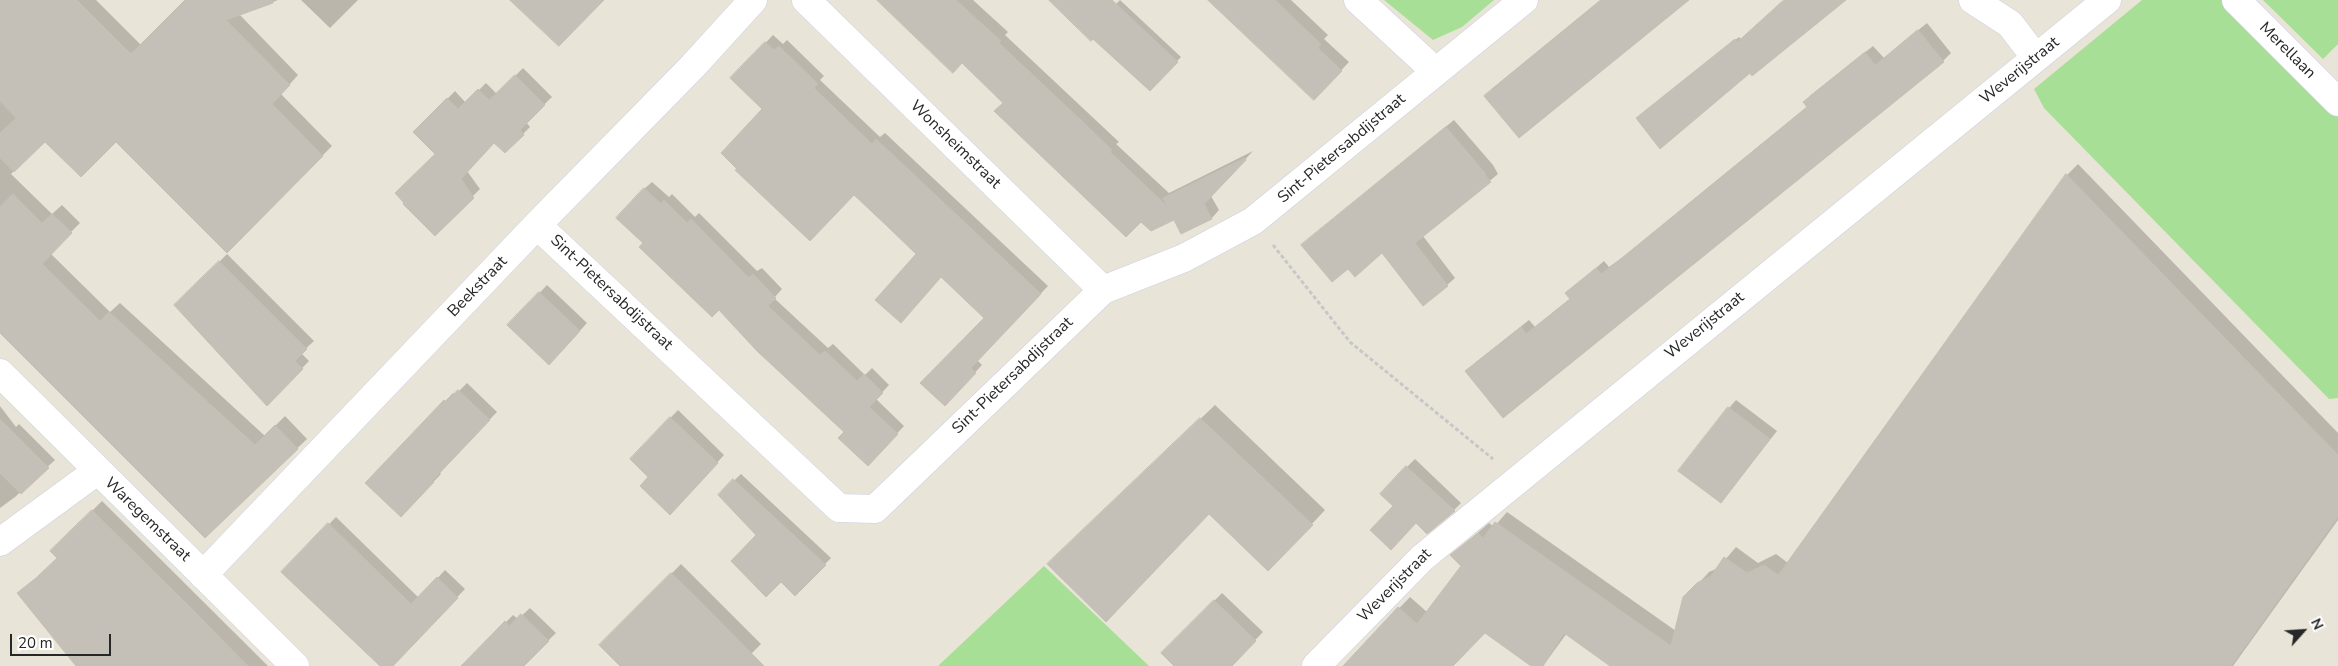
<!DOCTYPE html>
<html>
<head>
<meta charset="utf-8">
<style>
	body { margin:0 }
	#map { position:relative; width:2338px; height:666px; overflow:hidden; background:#e9e4d8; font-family:"Nunito Sans",sans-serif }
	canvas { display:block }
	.north { position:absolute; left:2278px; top:606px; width:50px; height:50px; -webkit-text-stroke:4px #fff; paint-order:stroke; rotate:64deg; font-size:14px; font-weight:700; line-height:20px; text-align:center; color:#272727 }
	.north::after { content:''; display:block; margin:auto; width:18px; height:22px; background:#272727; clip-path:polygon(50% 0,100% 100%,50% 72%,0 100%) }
	.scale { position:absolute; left:10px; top:634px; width:101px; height:22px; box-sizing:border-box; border:2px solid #272727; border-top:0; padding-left:6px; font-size:15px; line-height:18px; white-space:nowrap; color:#272727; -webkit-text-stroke:4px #fff; paint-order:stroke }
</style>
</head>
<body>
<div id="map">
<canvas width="2338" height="666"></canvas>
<div class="north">N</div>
<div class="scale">20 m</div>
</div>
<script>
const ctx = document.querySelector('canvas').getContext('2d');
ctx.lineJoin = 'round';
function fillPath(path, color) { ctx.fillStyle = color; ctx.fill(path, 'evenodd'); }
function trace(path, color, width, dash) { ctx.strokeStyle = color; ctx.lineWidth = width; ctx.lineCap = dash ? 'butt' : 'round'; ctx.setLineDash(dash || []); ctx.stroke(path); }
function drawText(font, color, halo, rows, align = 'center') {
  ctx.font = font + ' "Nunito Sans",sans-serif'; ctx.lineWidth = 4; ctx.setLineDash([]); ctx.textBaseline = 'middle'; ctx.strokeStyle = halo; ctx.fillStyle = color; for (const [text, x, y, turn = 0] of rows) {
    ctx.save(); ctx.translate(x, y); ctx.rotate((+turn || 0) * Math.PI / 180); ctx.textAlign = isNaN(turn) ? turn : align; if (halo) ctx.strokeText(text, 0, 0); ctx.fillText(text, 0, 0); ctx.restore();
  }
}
const green = new Path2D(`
	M1384 0H1494L1462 27 1433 40Z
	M2142 0H2223L2338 117V398L2329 399 2044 108 2034 89Z
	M2263 0H2338V44L2323 59Z
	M1044 566 1149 666H938Z`);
const shadow = new Path2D(`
	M0 0H96L141 45 186 0H278L239 14 298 75 281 94 332 146 227 251 116 141 45 140 11 174 52 214 62 205 80 223 50 253 110 312 120 303 265 436 285 416 307 439 205 536 0 331Z
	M301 0H358L330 28Z
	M878 0H973L1008 32 1005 35 1119 142 1116 144 1169 193 1253 151 1211 196 1219 210 1212 218 1182 233 1175 218Z
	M1120 0 1181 57 1150 89 1088 33Z
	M1210 0H1291L1328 35 1324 39 1349 62 1314 99Z
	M1601 0H1687L1486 96 1493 88Z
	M1786 0H1819L1751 72 1641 115 1739 37 1742 40Z
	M1927 23 1951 53 1943 61 1504 417 1475 363 1529 320 1535 327 1571 298 1567 293 1604 261 1609 267 1627 254 1808 106 1804 102 1812 94 1873 46 1884 58Z
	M773 35 783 44 787 40 824 76 820 80 880 137 885 133 1048 286 977 360 982 365 952 397 986 318 732 78Z
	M523 68 552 97 526 122 530 127 505 152 495 141 467 171 480 189 435 234 436 154 415 132 455 91 466 103 486 83 497 94Z
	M1454 120 1493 165 1498 174 1423 236 1455 278 1447 285 1382 252 1349 267 1310 238Z
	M2078 164 2338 433V520L2233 666H1612L1567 633 1543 666H1533L1485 632 1452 666H1343L1410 597 1427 612 1463 566 1452 555 1489 523 1494 527 1507 512 1676 631 1698 584 1709 572 1718 568 1736 547 1758 563 1776 554 1788 563 2067 175Z
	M652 182 669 197 672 194 695 217 699 213 757 271 762 268 782 289 774 298 828 348 833 344 865 375 872 368 889 385 876 399 904 426 875 457 846 432 719 308 644 243V189Z
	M227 254 314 341 301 353 309 361 267 404 176 306Z
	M547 285 587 323 557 356 509 325Z
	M467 383 497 412 439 472 441 474 401 515 367 483 453 393 455 395Z
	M1736 400 1777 431 1721 502 1729 408Z
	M1215 405 1325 510 1282 556 1210 513 1063 550Z
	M0 406 16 427 19 424 55 460 15 497 0 508Z
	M678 410 724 455 678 505 631 459Z
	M1415 459 1461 503 1454 510 1416 522 1394 506 1407 467Z
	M741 474 831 558 795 594 758 535 719 495Z
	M102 501 268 666H77L19 593 59 558 52 551Z
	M336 517 419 598 445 570 465 589 391 666H382L283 571Z
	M681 564 761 644 739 666H622L601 645Z
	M1222 593 1263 632 1230 666H1176L1163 653Z
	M530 608 556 633 522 666H463L513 615 518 619Z`);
const building = new Path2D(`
	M0 0H77L131 54 185 0H273V3L226 20 290 85 272 104 323 156 227 253 116 142 81 177 45 142 14 172 0 158V133L16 118 0 101Z
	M510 0H604L559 46Z
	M877 0H956L1001 41 999 43 1084 123 1112 150 1110 152 1168 207 1163 198 1245 158 1246 160 1204 204 1212 219 1181 234 1174 220 1151 231 1141 222 1126 237 994 111 1003 103 962 63 953 73Z
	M1049 0H1112L1178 62 1150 91 1093 39 1091 41Z
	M1208 0H1275L1321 44 1318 48 1342 71 1314 100Z
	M1601 0H1689L1519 138 1484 96Z
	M1784 0H1846L1752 76 1750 73 1660 149 1636 118 1735 39 1737 42Z
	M1918 30 1944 62 1503 418 1465 371 1521 327 1526 334 1570 299 1565 293 1596 268 1601 274 1617 262 1807 107 1803 102 1865 52 1875 65Z
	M765 42 774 50 779 46 818 84 814 88 872 144 876 139 1041 294 971 368 976 373 945 406 920 383 984 318 941 277 901 323 875 300 916 254 887 226 854 195 810 241 735 170 737 169 721 153 762 109 730 78Z
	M515 75 545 105 520 130 524 135 505 153 494 143 461 179 474 198 435 236 403 204 404 203 395 193 435 154 413 132 447 98 458 109 478 89 489 100Z
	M1446 127 1486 174 1485 175 1491 182 1415 243 1448 286 1423 306 1382 253 1355 277 1348 269 1332 282 1301 245Z
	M2066 174 2338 455V517L2231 666H1610L1564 633 1543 666H1531L1485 633 1453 666H1343L1398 607 1417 624 1461 566 1450 555 1478 533 1483 538 1495 522 1671 646 1683 597 1697 583 1711 576 1724 557 1747 573 1764 565 1778 575Z
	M644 188 661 204 664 200 687 223 691 219 749 278 753 274 776 298 768 306 820 355 825 351 857 381 864 374 883 393 869 407 898 434 868 466 838 438 844 432 757 351 719 310 712 317 639 247 643 243 616 218Z
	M13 194 42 223 52 214 72 233 42 264 100 321 109 312 255 445 275 425 298 449 205 538 0 333V207Z
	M219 261 307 349 295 361 303 369 267 406 174 305Z
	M539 292 580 331 549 365 507 325Z
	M458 390 490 420 432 481 434 482 401 517 365 483 444 400 446 402Z
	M1728 407 1770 439 1721 503 1678 471Z
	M670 417 718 463 670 515 640 486 648 477 630 459Z
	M1200 418 1313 525 1268 571 1209 514 1106 622 1047 564Z
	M0 419 49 468 21 494 0 473Z
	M1406 466 1455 511 1427 534 1416 523 1391 550 1370 530 1393 506 1380 494Z
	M733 479 826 565 795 596 781 582 766 597 731 561 756 535 718 495Z
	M92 510 196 613 248 666H76L17 593 36 578 57 558 50 551Z
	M328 523 411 604 437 577 458 598 393 666H380L281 572Z
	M671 573 696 597 764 666H620L599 645Z
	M1214 600 1256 641 1232 666H1174L1161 653Z
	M521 614 549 641 524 666H461L505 621 509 626Z`);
const path = new Path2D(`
	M1273 245 1350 342 1493 459`);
const minor = new Path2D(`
	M806 0 1103 290
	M1358 0 1435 71
	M1973 0 2010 24 2036 58
	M2236 0 2338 102
	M537 225 839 508 875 509 1103 290 1184 258 1253 221 1524 0
	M0 373 295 666
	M0 542 97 471
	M203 575 537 225 693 66 753 0
	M1316 666 1422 558 2107 0`);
const streetNames = [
	["Merellaan",2287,51,45],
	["Weverijstraat",2020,71,-39],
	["Wonsheimstraat",955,145,44],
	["Sint-Pietersabdijstraat",1342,149,-40],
	["Beekstraat",478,287,-46],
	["Sint-Pietersabdijstraat",611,293,43],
	["Weverijstraat",1705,326,-39],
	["Sint-Pietersabdijstraat",1013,376,-44],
	["Waregemstraat",147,520,44],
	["Weverijstraat",1395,586,-45]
];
fillPath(green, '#a8df96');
fillPath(shadow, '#0003');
fillPath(building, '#c4c0b8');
trace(building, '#c4bfb2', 1);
trace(minor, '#cecfe0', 29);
trace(path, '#c7c7c7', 3, [4, 2.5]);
trace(minor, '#fff', 28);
drawText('16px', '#272727', '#fff', streetNames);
</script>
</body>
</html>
